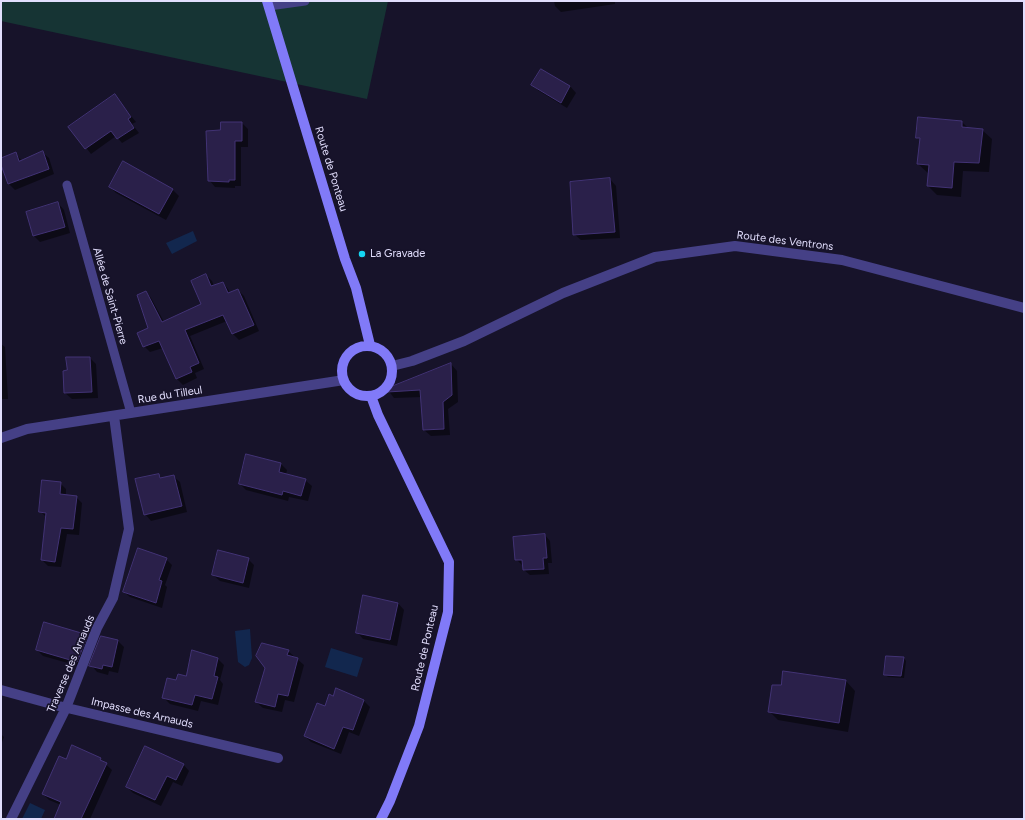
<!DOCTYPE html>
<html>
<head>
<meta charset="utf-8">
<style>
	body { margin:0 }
	#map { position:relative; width:1025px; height:820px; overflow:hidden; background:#17132a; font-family:Figtree,sans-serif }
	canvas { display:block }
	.frame { position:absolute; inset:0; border:2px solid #e2defd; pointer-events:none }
</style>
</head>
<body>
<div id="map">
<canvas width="1025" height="820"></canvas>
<div class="frame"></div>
</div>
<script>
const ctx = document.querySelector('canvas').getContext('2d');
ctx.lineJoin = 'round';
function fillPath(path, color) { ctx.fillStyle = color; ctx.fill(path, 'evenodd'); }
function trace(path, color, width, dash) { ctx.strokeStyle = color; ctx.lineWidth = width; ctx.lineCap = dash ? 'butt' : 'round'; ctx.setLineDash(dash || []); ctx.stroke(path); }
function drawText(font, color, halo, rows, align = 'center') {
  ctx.font = font + ' Figtree,sans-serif'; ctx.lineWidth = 3.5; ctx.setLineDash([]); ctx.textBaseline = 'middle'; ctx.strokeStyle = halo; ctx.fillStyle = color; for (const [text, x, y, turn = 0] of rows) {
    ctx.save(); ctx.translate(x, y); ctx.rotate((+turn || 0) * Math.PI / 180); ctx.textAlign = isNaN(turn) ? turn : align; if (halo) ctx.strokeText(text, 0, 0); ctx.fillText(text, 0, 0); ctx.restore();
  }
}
const green = new Path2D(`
	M1 1H388L367 99 1 21Z`);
const water = new Path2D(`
	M193 231 197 241 172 254 166 243Z
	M250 629 252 658 249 665 245 667 238 662 235 631Z
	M331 648 363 658 357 677 325 667Z
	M30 803 45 810 41 819H22Z`);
const shadow = new Path2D(`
	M554 1H615V4L561 12 555 6Z
	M532 85 570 86 576 93 567 108 539 91Z
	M115 96 136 122 132 124 139 133 122 143 116 136 91 154 70 127Z
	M962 122 969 129 982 130 992 139 989 172 963 171 961 197 937 195 928 186 929 174 918 164 921 140 917 137Z
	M242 123 248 129V147H241V186H235V188L215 187 209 180 221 131Z
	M15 153 22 161 43 153 49 158 54 174 15 190 9 184 1 159Z
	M123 162 173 190 179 196 166 220 116 193 110 187Z
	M610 179 616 186 620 238 581 240 574 234Z
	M58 203 64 210 70 233 40 242 34 236 27 213Z
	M206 275 212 281 214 286 223 283 228 289 230 293 238 290 244 296 259 331 239 340 233 334 227 321 190 336 204 369 195 373 197 378 183 385 177 379 163 348 150 352 144 346 149 329 146 292 151 298 164 322 203 304Z
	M1 344 5 347 8 399H1Z
	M90 358 96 364 98 398 72 399 65 393Z
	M451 364 457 371 458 402 448 409 450 435 431 436 424 430 422 397 394 398 388 390Z
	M281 464 287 470 286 475 305 480 312 486 308 501 289 497 288 501 246 490 240 484Z
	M159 475 162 478 173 476 180 482 187 512 151 521 145 514Z
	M60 483 66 489V496L76 497 82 503 79 535 67 534 61 567 48 566 42 560 47 518 40 511Z
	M545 535 550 541 552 563H548L549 574 530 575 524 570V565H522L516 559Z
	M166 559 172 565 165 585 167 587 162 608 130 597 124 592Z
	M248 559 254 565 249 588 220 581 213 575Z
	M398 603 404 610 397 646 363 639 357 632Z
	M87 635 93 641 82 667 43 656 37 650Z
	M118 641 124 647 118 673 109 671 108 675 97 672 91 665Z
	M288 651 304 665 294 702 285 700 282 712 263 708 256 702Z
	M193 652 218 659 224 665 220 680 223 684 218 705 201 701 198 711 170 704 164 698 177 681 186 677Z
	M904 658 906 661 904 678 888 677 885 675Z
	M846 681 855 691 848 732 778 720 769 711Z
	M364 701 370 707 359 736 349 732 341 754 311 742 305 736 325 707Z
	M1 734 4 737 1 745Z
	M100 759 112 770 90 819H55L61 805 49 800 43 794 66 760Z
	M183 764 189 771 182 786 173 782 161 806 133 793 127 787Z`);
const building = new Path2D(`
	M541 69 570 86 561 103 531 85Z
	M115 94 131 117 128 119 134 128 117 139 111 131 85 149 68 127Z
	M918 117 962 121V127L983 129 979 163 954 162 952 188 927 186 929 165 917 164 920 138H916Z
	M221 122H242V141H235V180H229V182L208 181 206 131 220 130Z
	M43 151 49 169 8 184 1 165V158L16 152 19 161Z
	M123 161 173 189 159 214 109 187Z
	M610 178 615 232 573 235 570 182Z
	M58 202 65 227 33 236 26 212Z
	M206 274 211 286 223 282 228 293 238 289 254 325 232 334 223 315 185 330 199 363 190 367 192 372 176 379 159 341 143 347 137 333 148 328 137 295 146 291 162 322 201 304 191 281Z
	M66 357H90L92 392 64 393 63 371 67 370Z
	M451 363 452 395 443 402 444 429 423 430 420 390 387 392 386 389Z
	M246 454 281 463 279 472 306 479 301 496 283 491 282 495 239 484Z
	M159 474 160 478 174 475 182 506 144 515 135 479Z
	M42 480 61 482 60 494 77 496 73 529 61 528 55 562 41 560 46 513 39 512Z
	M545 534 547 558H543L544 569 523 570 522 560H515L513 537Z
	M138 548 167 558 159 580 162 581 156 603 123 592Z
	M218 550 249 558 243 583 212 575Z
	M363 595 398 603 390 640 356 633Z
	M44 622 88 635 77 662 36 650Z
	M101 636 118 640 112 667 103 665 102 669 89 666Z
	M262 643 289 650 287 655 298 658 288 696 278 694 275 707 255 702 265 668 256 656Z
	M192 650 218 658 214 676 218 677 212 699 195 695 192 705 162 698 167 678 176 680 178 674 186 676Z
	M886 656 904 657 901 676 884 675Z
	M783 671 846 680 839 723 768 712 772 685H781Z
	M336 688 364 700 353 730 343 727 334 749 304 736 317 703 325 706 329 694 333 696Z
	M72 745 101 758 100 760 107 763 81 819H54L61 802 42 794 59 756 66 759Z
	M145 746 184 764 176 780 167 776 155 800 126 787Z`);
const lane = new Path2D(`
	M269 6 305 1
	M67 185 131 413`);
const street = new Path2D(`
	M392 366 412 361 464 341 563 293 655 257 735 246 842 260 1024 308
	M1 438 27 429 344 380
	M1 690 59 706 278 758
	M11 819 66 708 97 628 113 598 129 529 114 416`);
const secondary = new Path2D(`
	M267 1 345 259 356 288 370 345
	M342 371a25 25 0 1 1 50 0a25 25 0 1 1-50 0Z
	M371 396 378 415 449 562 448 612 419 726 390 801 381 819`);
const markers = [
	[362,254,4,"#15d5f2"]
];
const streetNames = [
	["Route de Ponteau",331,169,73],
	["Route des Ventrons",785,241,7],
	["Allée de Saint-Pierre",110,296,74],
	["Rue du Tilleul",170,395,-9],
	["Route de Ponteau",425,648,-77],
	["Traverse des Arnauds",71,664,-67],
	["Impasse des Arnauds",142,713,13]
];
const poiNames = [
	["La Gravade",370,254]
];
fillPath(green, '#163434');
fillPath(water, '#12274e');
fillPath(shadow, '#0007');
fillPath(building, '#2a204a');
trace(building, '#423375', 1);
trace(lane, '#454086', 9);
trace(street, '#454086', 10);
trace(secondary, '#817af8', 10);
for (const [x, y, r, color] of markers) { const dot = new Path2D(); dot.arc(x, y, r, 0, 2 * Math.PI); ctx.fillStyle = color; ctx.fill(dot); trace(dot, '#17132a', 1.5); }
drawText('11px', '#e2defd', '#17132a', streetNames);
drawText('11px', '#e2defd', '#17132a', poiNames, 'left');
</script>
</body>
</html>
